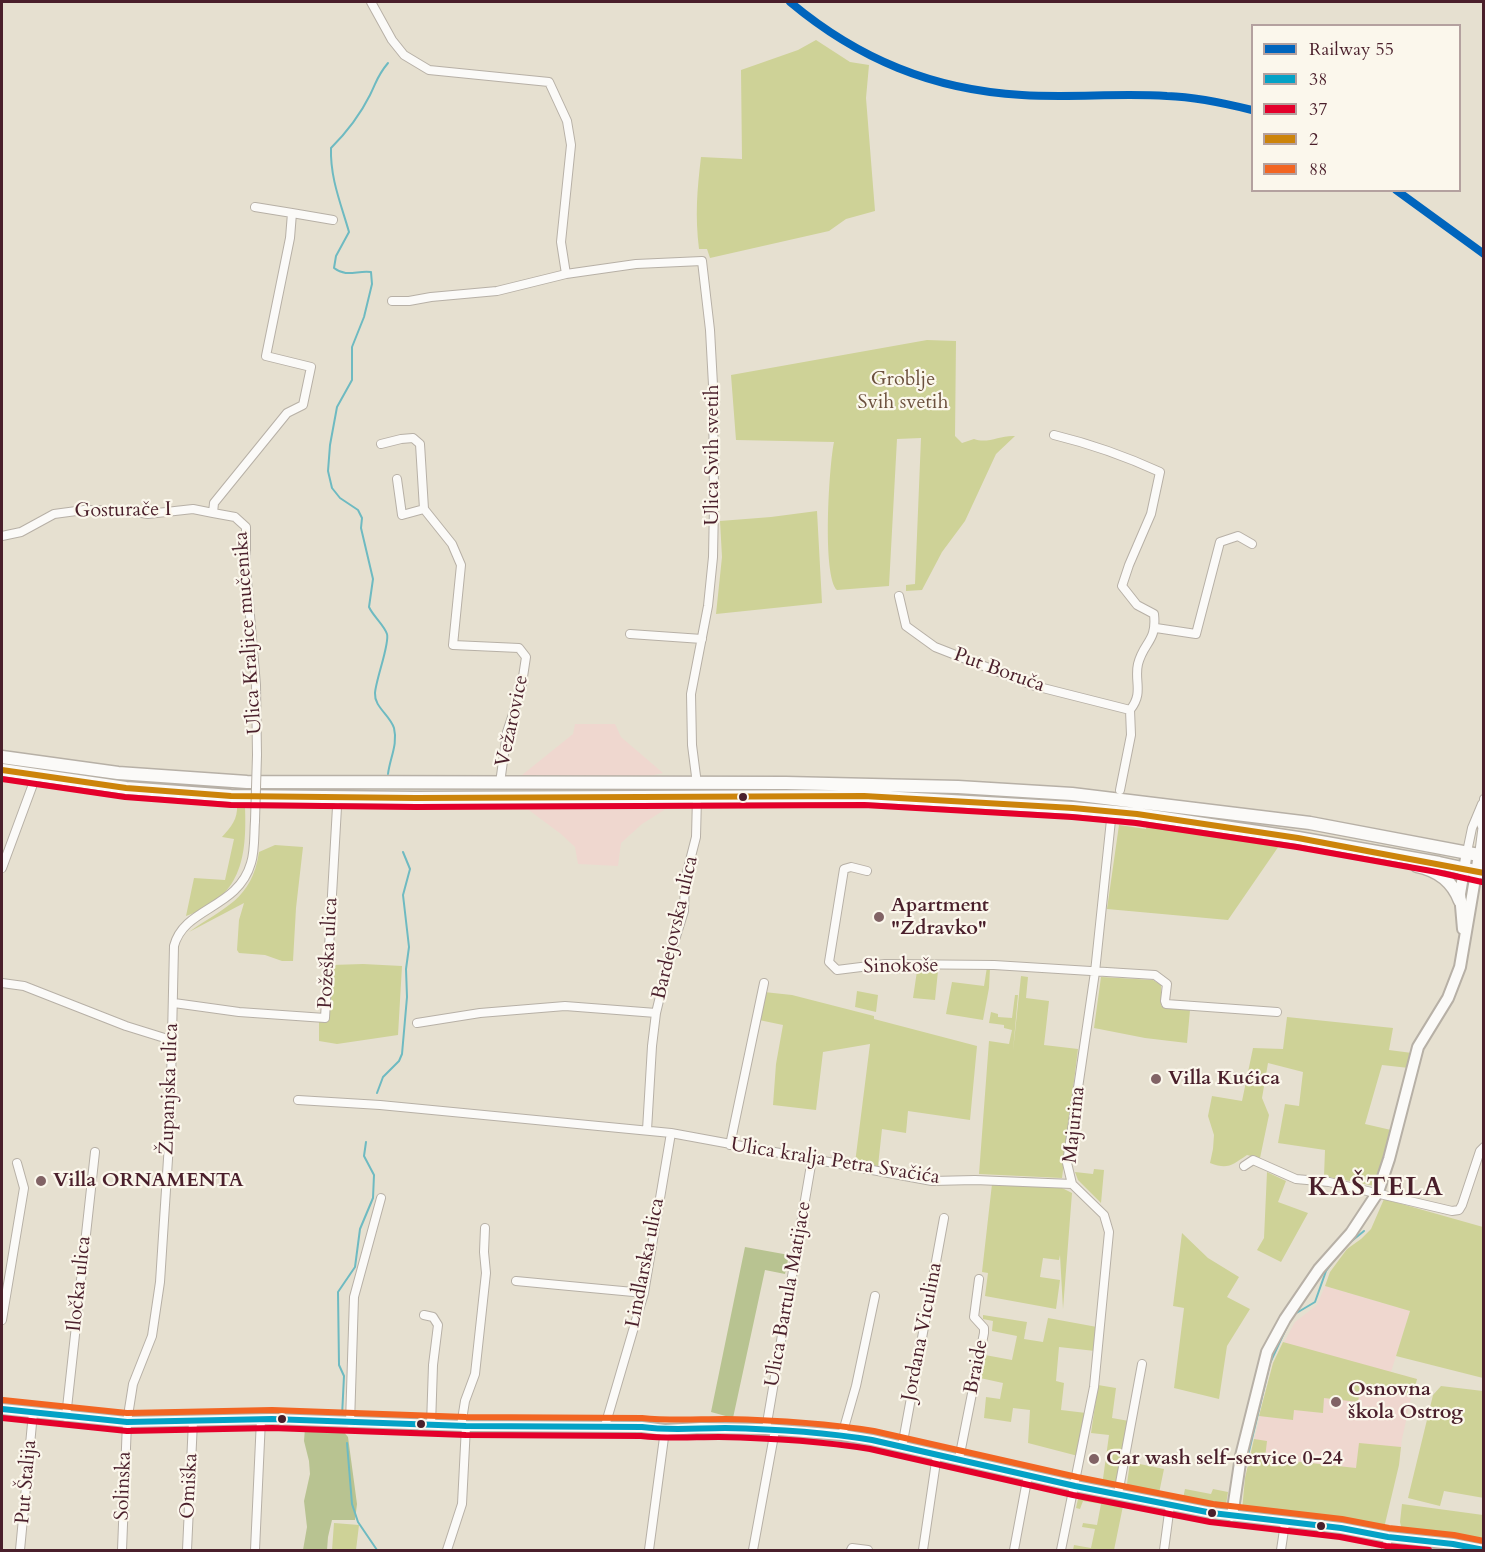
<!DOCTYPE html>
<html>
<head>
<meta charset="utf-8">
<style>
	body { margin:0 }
	#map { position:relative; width:1485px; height:1552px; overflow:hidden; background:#e6e0d0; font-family:Cardo,serif }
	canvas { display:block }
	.frame { position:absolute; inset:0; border:3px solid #4a1f2b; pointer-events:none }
	.legend { position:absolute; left:1251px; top:24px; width:210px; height:168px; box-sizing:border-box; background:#fbf7ec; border:2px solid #b4a19f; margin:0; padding:8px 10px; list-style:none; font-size:18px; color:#4a1f2b }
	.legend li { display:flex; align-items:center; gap:12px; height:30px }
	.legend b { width:30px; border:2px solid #b4a19f }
</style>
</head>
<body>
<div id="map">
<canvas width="1485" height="1552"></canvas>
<div class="frame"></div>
<ul class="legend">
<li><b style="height:8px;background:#0065bd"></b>Railway 55</li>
<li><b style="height:8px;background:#04a2c6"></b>38</li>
<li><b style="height:8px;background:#e4002b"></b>37</li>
<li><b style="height:8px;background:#cc840b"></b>2</li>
<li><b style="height:8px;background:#f26522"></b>88</li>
</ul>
</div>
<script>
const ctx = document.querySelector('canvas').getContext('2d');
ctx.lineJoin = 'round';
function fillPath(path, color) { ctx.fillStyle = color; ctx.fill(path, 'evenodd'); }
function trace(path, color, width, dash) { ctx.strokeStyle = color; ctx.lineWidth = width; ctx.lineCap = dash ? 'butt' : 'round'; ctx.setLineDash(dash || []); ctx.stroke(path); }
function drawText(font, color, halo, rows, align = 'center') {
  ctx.font = font + ' Cardo,serif'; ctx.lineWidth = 4.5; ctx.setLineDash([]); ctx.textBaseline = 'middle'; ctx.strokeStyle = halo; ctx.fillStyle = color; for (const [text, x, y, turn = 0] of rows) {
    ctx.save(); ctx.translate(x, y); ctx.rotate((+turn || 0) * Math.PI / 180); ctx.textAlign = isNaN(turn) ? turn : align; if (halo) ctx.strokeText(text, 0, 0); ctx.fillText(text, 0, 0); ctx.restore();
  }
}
const built = new Path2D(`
	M575 724H615L621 737 663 773 641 778H548L522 775 573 734Z
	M547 802H646L669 807 642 824 621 843 618 866 578 864 575 847 561 834 526 808Z
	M1325 1286 1410 1311 1391 1372 1417 1379 1411 1398 1402 1439 1399 1465 1245 1478 1273 1363 1295 1322 1317 1305Z`);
const green = new Path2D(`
	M816 40 850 62 869 65 866 98 875 211 846 219 829 231 710 258 707 249H699C695 215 697 191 701 157L742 159 741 70 798 50Z
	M927 340 956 341 955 436 962 443 974 439C988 444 1000 435 1015 436L996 454 965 521 942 552 922 590 906 591V585L915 584 921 438 897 439 889 586 837 590C822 576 829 465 834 442L736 440 731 375Z
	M817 511 822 603 716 614 722 557 720 521 771 517Z
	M237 805 245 807C247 858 241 898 186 916L194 878 225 880 234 839 222 837C231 827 238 819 237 805Z
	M1147 823 1283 840 1228 920 1107 909 1119 825 1146 829Z
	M275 845 303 847 296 908 293 961H282L265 955 239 953 237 950 239 920 244 903 189 932C224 907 252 900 259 852Z
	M363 964 402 966 398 1035 337 1044 319 1041V1021L328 1018 331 965Z
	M987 967 990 968 989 988 983 1020 946 1014 952 982 984 986Z
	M917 971H938L935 1000 913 998Z
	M1021 976 1028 977 1026 998 1049 1001 1044 1045 1078 1049 1062 1178 979 1174 989 1041 1009 1044 1012 1030 1004 1028V1025L989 1023 991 1012 998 1014V1017L1012 1018 1015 995H1018L1013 1051Z
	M1101 977 1153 980 1161 985V1006L1190 1010 1187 1043 1145 1038 1094 1028Z
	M857 991 878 995 876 1012 855 1007Z
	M764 992 792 995 874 1016V1019L977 1046 970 1120 908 1111 906 1133 882 1129 878 1166 855 1163 870 1044 823 1052 816 1110 773 1105 776 1064 783 1025 759 1020Z
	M1287 1017 1393 1028 1389 1050 1412 1053 1409 1068 1382 1065 1365 1124 1391 1130 1375 1186 1324 1176 1325 1150 1278 1143 1285 1104 1299 1106 1303 1072 1268 1063 1262 1098 1269 1115 1260 1158 1247 1155C1232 1165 1228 1170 1210 1163L1213 1149 1214 1135 1208 1116 1212 1096 1242 1101 1253 1048 1283 1049Z
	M1094 1169 1104 1170 1101 1203 1078 1180 1075 1172 1093 1174Z
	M1267 1172 1286 1181 1278 1202 1308 1213 1281 1262 1257 1250 1264 1238Z
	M992 1184 1062 1188 1072 1193 1063 1309 1060 1255 1059 1260 1043 1258 1040 1277 1060 1280 1056 1309 985 1296 988 1273 982 1272Z
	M1384 1199 1483 1227V1378L1396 1356 1410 1311 1325 1286 1330 1272 1347 1249 1361 1239 1371 1229Z
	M1182 1233 1208 1258 1239 1277 1227 1297 1250 1309 1227 1346 1219 1399 1174 1388 1184 1308 1173 1306Z
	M983 1315 1027 1322 1024 1339 1043 1342 1048 1318 1097 1327 1095 1351 1059 1347 1056 1381 1064 1383 1061 1410 1086 1413 1078 1456 1028 1443 1030 1410 1013 1408 1011 1422 984 1418 986 1397 1000 1399 1003 1383 980 1378 985 1355 1012 1360 1017 1336 992 1331 993 1321 983 1319Z
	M1283 1342 1417 1379 1413 1396 1360 1390 1358 1402 1324 1398 1323 1413 1294 1410 1293 1420 1259 1416 1273 1363Z
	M1098 1385 1116 1388 1112 1418 1129 1421 1116 1488 1102 1486 1109 1435 1091 1433Z
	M1441 1386 1483 1391 1484 1498 1444 1491 1440 1506 1408 1498 1433 1395Z
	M1254 1439 1267 1441 1265 1458 1356 1468 1359 1443 1401 1447 1399 1465 1384 1528 1338 1518 1296 1517 1242 1511 1245 1478Z
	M1130 1462 1164 1469 1158 1498 1126 1491Z
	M1185 1489 1211 1494 1213 1489 1228 1492 1225 1511 1182 1503Z
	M1083 1496 1123 1506 1114 1550H1073L1074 1545 1091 1548 1095 1529 1082 1527 1083 1523 1097 1525 1101 1504 1083 1501 1080 1509 1076 1508 1078 1499Z
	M1402 1504 1483 1515V1545L1402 1530 1400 1522Z
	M334 1523 359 1525 356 1550H332Z`);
const forest = new Path2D(`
	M745 1247 789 1255 785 1274 765 1270 733 1418 711 1412Z
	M305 1428 343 1431 348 1437 357 1504 355 1520H332L328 1537 327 1550H303L307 1527 304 1501 310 1474 309 1461 304 1441Z`);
const stream = new Path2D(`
	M388 63C377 76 377 81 370 95 360 115 346 133 331 148 330 178 341 204 349 232L336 256 334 268C347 278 357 270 371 272L372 284 364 317 352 347V380L337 407 330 445 328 471 332 488 340 498 358 510 362 518 361 528 373 579 369 607C373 616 384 625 387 634 390 643 376 679 375 693 374 707 390 715 394 728 398 744 390 758 388 774
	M377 1093 383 1077 399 1061 402 1054 407 997 406 969 409 947 403 895 410 869 403 852
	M1348 1244 1364 1231
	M1293 1315 1315 1302 1326 1271 1338 1255
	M342 1416 344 1376 339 1365 338 1292 355 1267 360 1229 373 1198 374 1175 364 1156 366 1142
	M347 1443 352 1504 358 1522 377 1550
	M1244 1472 1270 1363 1290 1320
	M1239 1513 1241 1489`);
const street = new Path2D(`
	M371 2 392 40 404 55 429 70 549 82 567 121 571 145 561 242 566 274
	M255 207 292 213 290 238 266 356 311 367 303 405 287 413 214 503 213 513 235 517 246 527V569L256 685 257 755
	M292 213 333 220
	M392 301H409L431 297 497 291 566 274 636 264 702 261 710 330 713 385 714 505 713 557 708 606 691 694 692 745 697 784
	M1054 435C1091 444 1125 456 1160 472L1151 514 1129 565 1122 586 1137 605 1154 614C1157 642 1144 641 1138 664 1134 681 1144 693 1130 710L1131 735 1120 790
	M381 444 401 439 413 438 420 444 424 509
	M397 479 402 515 424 509 452 544 461 565 453 645 519 648 526 657 521 690 507 732 500 783
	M2 536 21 532 54 514 84 510 129 511 148 514 193 509 213 513
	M899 596 906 626 935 647 1035 686 1130 710
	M1156 628 1196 634 1220 542 1238 536 1252 544
	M630 634 702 639
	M1467 852 1472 828 1482 804
	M1479 855 1483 824 1484 799
	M2 868 36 776
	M867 871 851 867 844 869 829 962 837 970 885 964 994 965 1155 975 1167 984 1165 1001 1166 1004 1277 1012
	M2 983 24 986 126 1026 171 1040
	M174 1003 239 1012 325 1018 337 807
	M417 1023 480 1013 565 1006 656 1013
	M298 1100 380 1105 671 1133 932 1181 975 1180 1072 1184
	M647 1130 652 1046 656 1013 669 959 684 911 685 880 696 837 697 797
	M730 1145 764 983
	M1244 1166 1253 1160 1296 1179 1329 1182 1452 1211 1459 1210 1462 1205 1480 1151 1484 1147
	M516 1281 644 1293
	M424 1315 433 1317 438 1325 433 1365 431 1425
	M2 1320 24 1188 17 1163
	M66 1417 95 1152
	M350 1423 354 1297 381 1198
	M461 1426 465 1401 475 1374 486 1273 484 1252 485 1228
	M605 1426 644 1293 671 1133
	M766 1429 812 1159
	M842 1435 856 1386 875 1296
	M902 1447 944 1218
	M959 1459 984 1333V1328L974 1317 979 1279
	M1118 1494 1142 1364
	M20 1550 33 1413
	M122 1550 127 1422 133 1384 152 1336 160 1282 170 1128 174 946C184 907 238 909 251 863 255 851 254 834 255 821
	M187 1550 193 1421
	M255 1550 261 1419
	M447 1550 462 1504 466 1426
	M649 1550 665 1430
	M753 1550 775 1430
	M851 1550 852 1548 868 1550
	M923 1550 937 1455
	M1014 1550 1028 1475
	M1061 1550 1094 1387 1109 1232 1104 1215 1072 1184 1067 1163 1095 972 1111 820
	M1164 1550 1170 1505
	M1281 1550 1285 1523
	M1386 1550 1388 1537`);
const secondary = new Path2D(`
	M1463 929 1460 894 1467 852
	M2 1409 127 1422 272 1419 466 1426 642 1427 665 1430 701 1428 766 1429 842 1435 872 1440 1075 1486 1212 1513 1341 1528 1388 1537 1453 1544 1484 1550
	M1232 1516 1241 1456 1267 1352 1285 1319 1319 1269 1351 1233 1378 1192 1389 1159 1418 1047 1448 998 1460 967 1479 855`);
const primary = new Path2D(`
	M2 757 118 773 247 782 786 783 958 787 1072 794 1310 823 1484 856
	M2 770 126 788 231 796 416 798 864 796 1073 808 1137 814 1298 838 1439 863 1484 873
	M1483 824 1484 825
	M1417 866C1437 870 1453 882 1460 901`);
const streetBridge = new Path2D(`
	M255 821 257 755`);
const bus1 = new Path2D(`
	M2 1409 127 1422 272 1419 466 1426 642 1427C670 1431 697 1428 725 1428 774 1429 823 1432 872 1440L1075 1486 1212 1513 1341 1528 1388 1537 1453 1544 1484 1550`);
const bus2 = new Path2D(`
	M2 779 125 797 231 805 416 807 864 805 1072 817 1136 823 1297 847 1437 872 1482 882
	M2 1418 127 1431 272 1428 466 1435 641 1436C668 1439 693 1437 719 1437 770 1438 820 1441 870 1449L1073 1495 1210 1522 1340 1537 1386 1546 1429 1550`);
const bus3 = new Path2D(`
	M2 770 126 788 231 796 416 798 864 796 1073 808 1137 814 1298 838 1484 873`);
const bus4 = new Path2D(`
	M3 1400 127 1413 272 1410 466 1417 642 1418C670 1421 697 1419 726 1419 775 1420 825 1423 874 1431L1077 1477 1213 1504 1342 1519 1389 1528 1454 1535 1484 1541`);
const rail1 = new Path2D(`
	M790 2C858 59 933 90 1022 95 1070 98 1119 93 1167 96 1196 97 1224 103 1252 110
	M1396 190 1484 254`);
const markers = [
	[743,797,5,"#4a1f2b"],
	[879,917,6,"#816365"],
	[1156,1079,6,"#816365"],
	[41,1181,6,"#816365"],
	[1336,1402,6,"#816365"],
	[282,1419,5,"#4a1f2b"],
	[421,1424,5,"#4a1f2b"],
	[1094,1459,6,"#816365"],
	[1212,1513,5,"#4a1f2b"],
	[1321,1526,5,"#4a1f2b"]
];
const parkNames = [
	["Groblje",903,380],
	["Svih svetih",903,403]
];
const streetNames = [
	["Ulica Svih svetih",713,455,-90],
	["Gosturače I",123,511,-1],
	["Ulica Kraljice mučenika",249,633,-94],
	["Put Boruča",999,671,20],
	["Vežarovice",513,721,-78],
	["Bardejovska ulica",676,928,-77],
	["Požeška ulica",329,953,-87],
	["Sinokoše",901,967,-1],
	["Županjska ulica",170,1089,-88],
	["Majurina",1075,1125,-84],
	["Ulica kralja Petra Svačića",835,1162,9],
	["Lindlarska ulica",646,1263,-79],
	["Iločka ulica",80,1284,-84],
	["Ulica Bartula Matijace",789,1294,-80],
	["Jordana Viculina",923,1332,-79],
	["Braide",977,1367,-79],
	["Put Štalija",27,1482,-85],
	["Solinska",124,1486,-88],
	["Omiška",190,1486,-87]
];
const poiNames = [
	["Apartment",891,906],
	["\"Zdravko\"",891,929],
	["Villa Kućica",1168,1079],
	["Villa ORNAMENTA",53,1181],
	["Osnovna",1348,1390],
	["škola Ostrog",1348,1413],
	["Car wash self-service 0-24",1106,1459]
];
const districtNames = [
	["KAŠTELA",1376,1189]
];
fillPath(built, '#efd7cf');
fillPath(green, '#ced297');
fillPath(forest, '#b8c391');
trace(stream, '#6ebac1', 2);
trace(street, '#b7b0a6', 10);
trace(secondary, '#b7b0a6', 14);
trace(primary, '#b7b0a6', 15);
trace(street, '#fbfaf8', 8);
trace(secondary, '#fbfaf8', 10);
trace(primary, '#fbfaf8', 12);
trace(streetBridge, '#b7b0a6', 10, []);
trace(streetBridge, '#fbfaf8', 8);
trace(bus1, '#04a2c6', 6);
trace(bus2, '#e4002b', 6);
trace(bus3, '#cc840b', 6);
trace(bus4, '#f26522', 6);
trace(rail1, '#0065bd', 8);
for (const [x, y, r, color] of markers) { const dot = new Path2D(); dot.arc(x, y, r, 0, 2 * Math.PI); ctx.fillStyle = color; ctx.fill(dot); trace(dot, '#fbf7ec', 2); }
drawText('20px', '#6c513e', '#fbf7ec', parkNames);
drawText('20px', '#4a1f2b', '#fbf7ec', streetNames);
drawText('bold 20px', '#4a1f2b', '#fbf7ec', poiNames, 'left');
ctx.letterSpacing = '1.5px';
drawText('bold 26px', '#4a1f2b', '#fbf7ec', districtNames);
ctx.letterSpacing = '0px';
</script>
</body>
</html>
